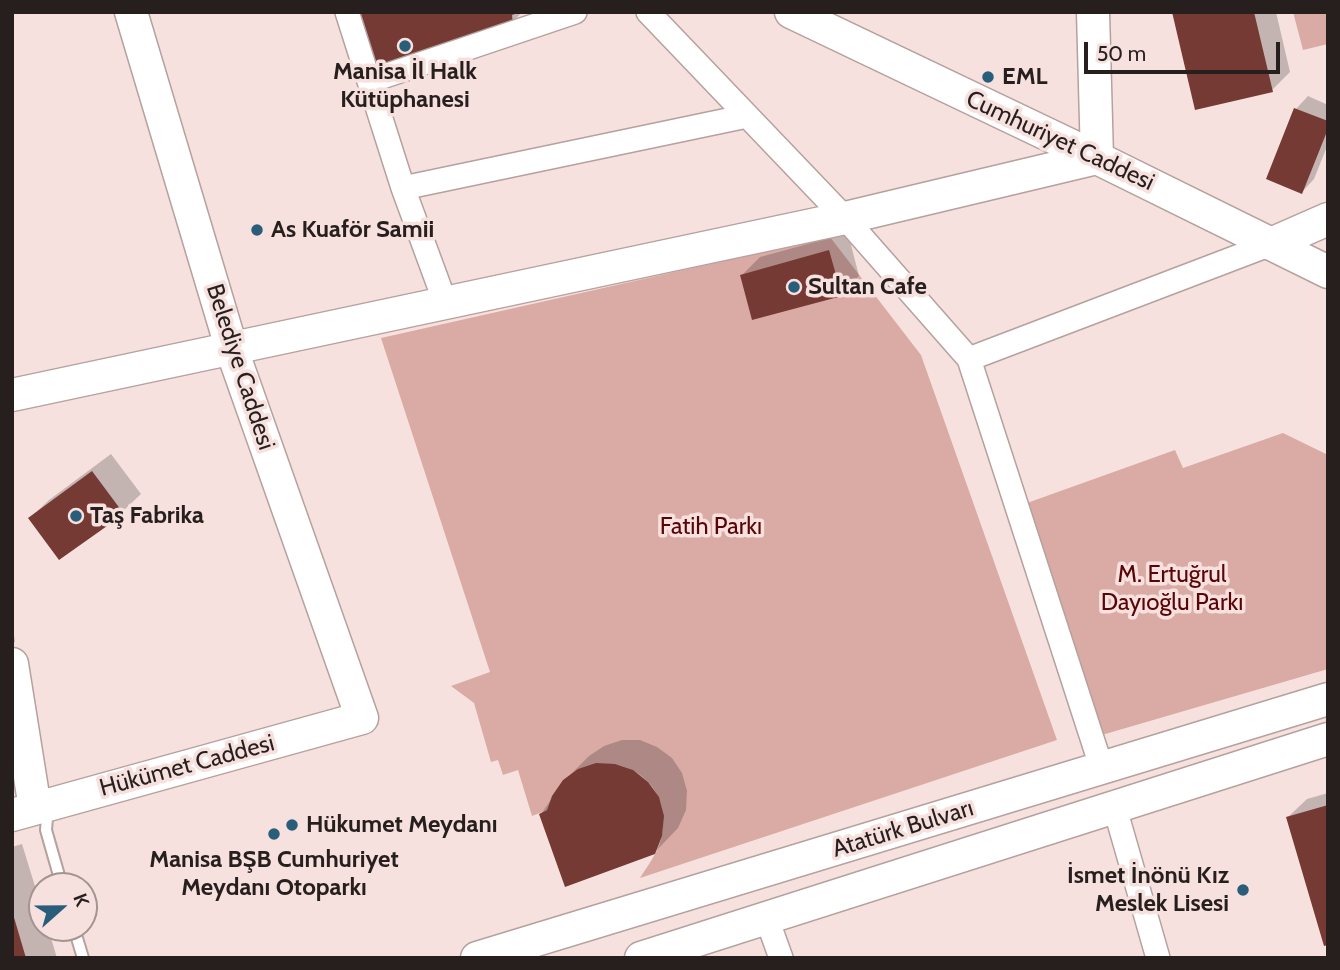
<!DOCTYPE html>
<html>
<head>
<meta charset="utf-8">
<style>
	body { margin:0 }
	#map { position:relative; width:1340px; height:970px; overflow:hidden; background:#f6e1de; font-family:Cabin,sans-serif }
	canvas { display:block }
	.frame { position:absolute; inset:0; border:14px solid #271f1e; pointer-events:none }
	.north { position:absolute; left:28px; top:872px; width:70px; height:70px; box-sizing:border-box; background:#f6e1de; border:2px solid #a39391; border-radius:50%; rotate:69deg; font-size:19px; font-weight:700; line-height:28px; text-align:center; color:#271f1e }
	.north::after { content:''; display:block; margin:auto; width:24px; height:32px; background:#2a5d7a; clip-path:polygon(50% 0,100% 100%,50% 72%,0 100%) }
	.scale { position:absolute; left:1084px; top:42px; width:196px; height:32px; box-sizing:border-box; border:4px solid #271f1e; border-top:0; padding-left:9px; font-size:21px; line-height:24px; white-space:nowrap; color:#271f1e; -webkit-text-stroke:5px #f6e1de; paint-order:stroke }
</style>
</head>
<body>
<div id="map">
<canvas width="1340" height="970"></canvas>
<div class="frame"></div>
<div class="north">K</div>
<div class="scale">50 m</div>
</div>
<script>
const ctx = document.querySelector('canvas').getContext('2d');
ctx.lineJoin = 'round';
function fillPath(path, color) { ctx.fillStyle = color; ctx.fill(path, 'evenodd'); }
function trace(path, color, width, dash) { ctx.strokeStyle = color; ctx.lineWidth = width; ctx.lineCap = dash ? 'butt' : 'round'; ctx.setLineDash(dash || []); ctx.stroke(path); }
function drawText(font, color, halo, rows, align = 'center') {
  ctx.font = font + ' Cabin,sans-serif'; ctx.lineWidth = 7; ctx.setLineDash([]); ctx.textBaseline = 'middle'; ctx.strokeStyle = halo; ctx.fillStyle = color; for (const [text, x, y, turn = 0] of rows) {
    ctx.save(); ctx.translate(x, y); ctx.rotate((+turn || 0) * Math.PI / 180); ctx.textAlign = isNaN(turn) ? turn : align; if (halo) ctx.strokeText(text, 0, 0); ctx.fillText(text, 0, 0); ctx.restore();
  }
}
const green = new Path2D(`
	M1293 12H1328V44L1303 50Z
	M830 237 921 355 1057 740 640 878C648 865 660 850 662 835 676 759 571 734 547 810L532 816 518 770 503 775 498 760 491 762 474 703 451 686 490 672 381 338Z
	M1283 433 1328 455V669L1095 737 1013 508 1175 450 1183 468Z`);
const shadow = new Path2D(`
	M358 12H522L512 23Z
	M1174 12H1276L1290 72 1272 90Z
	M1308 96 1328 105V144L1314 179 1302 192 1296 109Z
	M848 233 859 276 841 294 742 275 760 257Z
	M111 454 141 494 122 512 30 518 49 500Z
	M12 621 15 642 12 644Z
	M622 740H640L657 747 672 758 682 773 687 791 686 810 678 828 654 853 541 814 564 781 589 756 604 746Z
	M1328 793V943L1288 817 1307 799Z
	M22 844 42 909V928H48L57 958H12V847Z`);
const building = new Path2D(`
	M357 12H518V13L512 15 513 24 374 67Z
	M1172 12H1254L1273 92 1195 110Z
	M1294 108 1328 121V129L1302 194 1266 179Z
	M829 250 842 296 752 320 740 275Z
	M92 471 124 514 59 560 28 518Z
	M596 763 615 764 633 770 648 782 659 797 664 816 662 836 655 854 565 887 539 814 547 810 552 796 563 780 578 769Z
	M1328 805V945L1324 946 1286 817Z
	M13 914 26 958H12Z`);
const lane = new Path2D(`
	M47 818 46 830 62 886
	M74 928 83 958`);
const street = new Path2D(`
	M347 12 403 188 445 302
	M648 12 845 218 969 359 1102 769
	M370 81 575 12
	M403 188 747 116
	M969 359 1271 244
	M1114 805 1158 958
	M767 919 781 958`);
const secondary = new Path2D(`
	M791 12 1097 158 1328 272
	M1093 12 1097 158
	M1271 244 1328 219
	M12 395 845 218 1097 158
	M12 664 35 808
	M12 815 362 718 232 350 131 12
	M477 958 1328 699
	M641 958 1328 739`);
const markers = [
	[405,46,7,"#2a5d7a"],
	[988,77,7,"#2a5d7a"],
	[257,230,7,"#2a5d7a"],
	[794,287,7,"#2a5d7a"],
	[76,516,7,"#2a5d7a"],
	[292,825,7,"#2a5d7a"],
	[274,834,7,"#2a5d7a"],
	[1243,890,7,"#2a5d7a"]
];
const poiNames = [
	["Manisa İl Halk",405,72,"center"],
	["Kütüphanesi",405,100,"center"],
	["EML",1002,77],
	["As Kuaför Samii",271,230],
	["Sultan Cafe",808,287],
	["Taş Fabrika",90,516],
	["Hükumet Meydanı",306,825],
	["Manisa BŞB Cumhuriyet",274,860,"center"],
	["Meydanı Otoparkı",274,888,"center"],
	["İsmet İnönü Kız",1229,876,"right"],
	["Meslek Lisesi",1229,904,"right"]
];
const streetNames = [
	["Cumhuriyet Caddesi",1060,141,25],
	["Belediye Caddesi",240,367,72],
	["Hükümet Caddesi",187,766,-15],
	["Atatürk Bulvarı",903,829,-17]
];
const parkNames = [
	["Fatih Parkı",711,527],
	["M. Ertuğrul",1172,575],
	["Dayıoğlu Parkı",1172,603]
];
fillPath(green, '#daaba5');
fillPath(shadow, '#0003');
fillPath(building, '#753a34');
trace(lane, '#b5a19e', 14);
trace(street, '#b5a19e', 26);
trace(secondary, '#b5a19e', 35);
trace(lane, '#fff', 10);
trace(street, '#fff', 23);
trace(secondary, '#fff', 32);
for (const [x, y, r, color] of markers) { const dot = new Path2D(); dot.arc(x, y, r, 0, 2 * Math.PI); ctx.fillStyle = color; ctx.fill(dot); trace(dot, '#f6e1de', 2.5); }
drawText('bold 24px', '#271f1e', '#f6e1de', poiNames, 'left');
drawText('24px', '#271f1e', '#f6e1de', streetNames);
drawText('24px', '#590508', '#f6e1de', parkNames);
</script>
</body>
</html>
